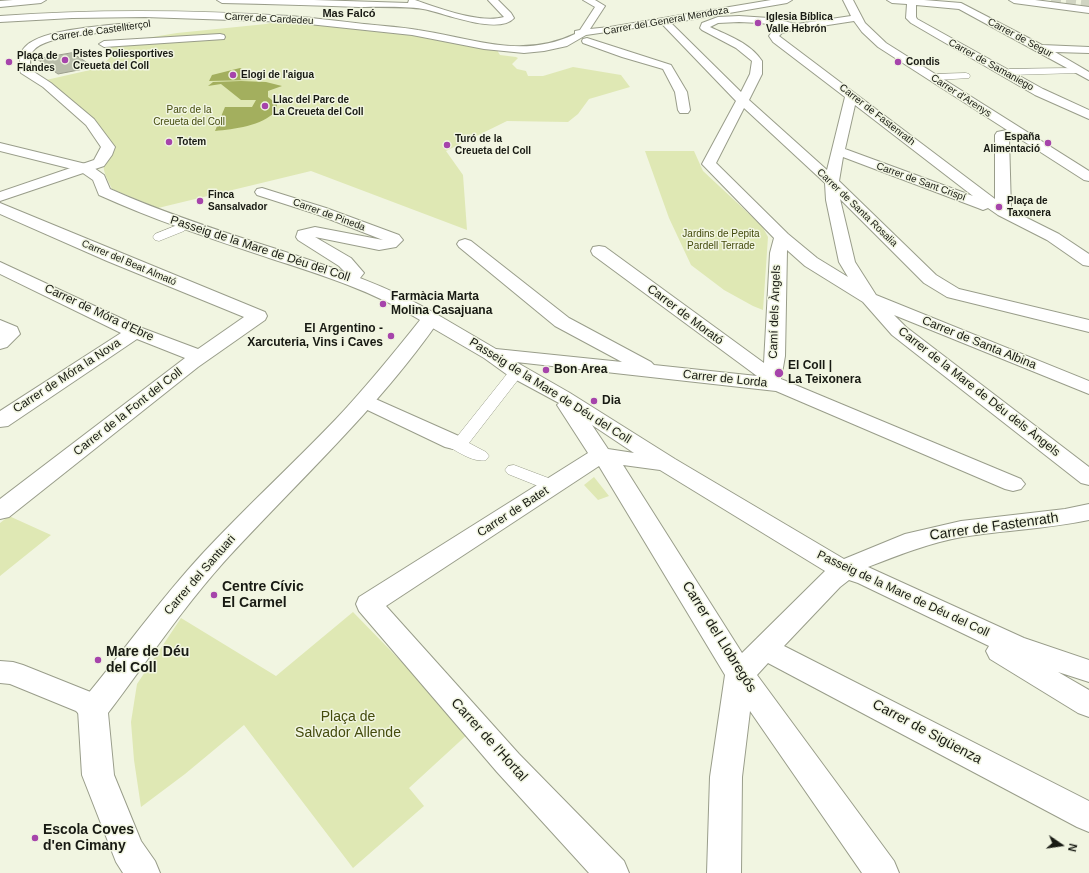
<!DOCTYPE html>
<html>
<head>
<meta charset="utf-8">
<style>
	body { margin:0 }
	#map { position:relative; width:1089px; height:873px; overflow:hidden; background:#f1f5e1; font-family:Helvetica,sans-serif }
	canvas { display:block }
	.north { position:absolute; left:1041px; top:825px; width:40px; height:40px; -webkit-text-stroke:3px #f1f5e1; paint-order:stroke; rotate:103deg; font-size:11px; font-weight:700; line-height:16px; text-align:center; color:#181a13 }
	.north::after { content:''; display:block; margin:auto; width:14px; height:18px; background:#181a13; clip-path:polygon(50% 0,100% 100%,50% 72%,0 100%) }
</style>
</head>
<body>
<div id="map">
<canvas width="1089" height="873"></canvas>
<div class="north">N</div>
</div>
<script>
const ctx = document.querySelector('canvas').getContext('2d');
ctx.lineJoin = 'round';
function fillPath(path, color) { ctx.fillStyle = color; ctx.fill(path, 'evenodd'); }
function trace(path, color, width, dash) { ctx.strokeStyle = color; ctx.lineWidth = width; ctx.lineCap = dash ? 'butt' : 'round'; ctx.setLineDash(dash || []); ctx.stroke(path); }
function drawText(font, color, halo, rows, align = 'center') {
  ctx.font = font + ' Helvetica,sans-serif'; ctx.lineWidth = 3; ctx.setLineDash([]); ctx.textBaseline = 'middle'; ctx.strokeStyle = halo; ctx.fillStyle = color; for (const [text, x, y, turn = 0] of rows) {
    ctx.save(); ctx.translate(x, y); ctx.rotate((+turn || 0) * Math.PI / 180); ctx.textAlign = isNaN(turn) ? turn : align; if (halo) ctx.strokeText(text, 0, 0); ctx.fillText(text, 0, 0); ctx.restore();
  }
}
const green = new Path2D(`
	M279 21 426 37 429 39 497 50 500 55 516 57 518 58 512 64 517 69 526 71 528 76H543L573 67 621 75 630 87 589 99 578 114 568 122 507 121 446 151 463 175 467 230 311 171 158 208 112 189C103 169 99 168 113 149L46 80 99 68 115 53 104 45 177 33 266 24Z
	M645 151H694L703 171 762 226 768 237 763 310 753 306 724 290 691 265 669 218Z
	M594 477 609 496 598 500 584 485Z
	M9 516 51 535 0 576V523Z
	M353 612 470 732 409 788 424 806 353 868 244 725 185 774 141 807 134 760 131 722 137 684 181 618 276 676Z`);
const water = new Path2D(`
	M240 68 249 71 244 77 252 80 209 81 212 75Z
	M241 81 266 82 282 86 268 91V97L277 104 276 111C262 126 234 129 215 131L225 107H252L256 100H241L221 84 208 86 213 82Z`);
const building = new Path2D(`
	M72 53 94 67 58 74 37 59Z`);
const trunkTunnel = new Path2D(`
	M1051 0 1089 5`);
const pedestrian = new Path2D(`
	M1075 68 1079 71 1078 73 1009 75 1005 72 1009 69Z
	M966 73 969 74 970 76 969 78 937 80 933 77 937 74Z
	M180 224 184 225 186 228 184 231 159 241 155 240 153 237 155 234Z
	M516 367 521 369 524 372 469 443 486 452 489 456 486 460C473 463 459 452 447 446L444 442 447 438H456L511 369Z
	M514 465 559 482 562 486 559 490 553 492 508 474 505 470 508 466Z`);
const minor = new Path2D(`
	M13 0H46L41 3 0 7V1Z
	M217 0H314L408 3 409 0H415C438 8 480 24 504 17L488 0H498L511 13 514 18C498 36 442 12 423 9 405 6 378 7 359 7 313 5 268 4 222 3Z
	M583 0H595L605 6 590 29 610 27 771 0H792L787 3 671 23 741 92 750 74 752 61 736 48 702 30 700 28 702 23 718 17 739 16 769 18 797 24 851 16 843 0H853L865 23 886 43 1089 171V181L1084 180 1017 137 1009 138 1011 210 1059 234 1089 254V266L1083 265 1047 240 998 215 988 208 983 210 978 208 843 157 839 181 936 275 959 289 1089 320V332L947 297 924 283 840 199 855 262 876 295 1089 381V394L894 315 906 327 1089 467V485L1081 483 892 335 863 302 805 266 787 250 785 356 781 379 1021 479 1025 484 1021 489 1013 491 1005 489 776 391 516 362 570 393 675 459 844 559 905 534 961 521 1065 509 1089 504V520C1047 529 1004 530 962 537 929 543 899 555 868 567L1024 638 1089 660V682L1058 672 1089 690V717L1078 713 990 659 986 651 989 646 858 583 849 580 840 587 784 646 1089 801V832L1077 827 768 663 757 675 894 861 899 873H862L750 711 742 777 741 873H707L710 777 725 675 599 466 386 606 519 754 624 861 629 873H589L497 772 359 611 356 604 359 597 588 453 557 405 559 403 509 376 484 358 424 323 422 319 424 315 431 313 438 315 496 349 622 362 555 326 459 247 457 244 459 241 465 239 471 241 569 318 651 362 654 365 757 376 593 255 591 251 593 247 599 246 605 247 764 363 770 253 774 238 702 164 736 101 662 24 586 35 567 46 544 51 524 53 484 49 412 35 290 22 145 17 72 18 0 22V16C96 9 193 10 289 16 315 18 339 21 364 24 382 26 401 27 418 30 473 38 521 60 575 34V31L580 30 595 7ZM854 21 862 32 878 47 1007 130 997 132 995 135V199L779 36 782 33 789 31ZM739 22 760 23 783 26 774 29 769 36 773 42 845 97 827 170 749 100 762 74V61C750 43 729 36 710 27L718 23ZM855 105 973 196 845 149ZM744 108 825 183 826 200 839 262 848 277 817 258 788 234 716 163ZM592 425 634 453 608 449ZM623 465 660 470 825 571 742 653Z
	M887 0H924L961 3 1042 45 1089 47V53L1055 52 1089 72V80L959 9 916 5V17L917 19 1043 89 1089 110V119L1035 95 911 23 906 18 907 4 892 3Z
	M129 23 134 26 132 28C110 34 47 33 33 51 29 56 30 64 31 70L51 83 94 119 115 147 112 155 104 166 0 201V192L94 160 101 147 86 125 43 87 21 73C19 70 19 66 20 62 20 56 21 51 25 47 41 29 105 26 129 23Z
	M220 34 224 35 225 37 224 39 104 47 99 44 104 41Z
	M587 38 671 65 687 92 690 110 688 113H680L678 110 675 92 663 69 622 57 583 43 582 41 583 39Z
	M262 188 326 208 399 235 403 240 396 247 379 250 315 237 351 258 364 273C358 281 354 285 344 283L341 279 346 273 339 266 298 240 296 237 298 231 315 227 383 240 316 214 257 195 255 192 257 189Z
	M0 203 265 312 267 316 265 320 198 367 9 517 0 519V499L185 358 137 339 8 426 0 427V411L121 333 0 274V262L142 328 198 349 244 317 107 261 0 214Z
	M0 320 17 327 20 334 7 347 0 349Z
	M364 395 371 397 461 437 464 442 461 447 453 449 445 447 357 405 354 401 357 397Z
	M0 661 13 662 23 665 98 695 108 710 104 719C91 723 86 722 76 711L10 684 0 683Z`);
const tertiary = new Path2D(`
	M1009 0H1035L1089 7V13L1014 3Z
	M0 143 90 165 104 175 110 189C162 212 216 230 270 247 328 266 385 284 438 315L440 319C378 409 296 483 223 563 181 610 146 663 108 713L114 775 141 841 155 861 160 873H123L116 862 82 775 78 710 82 701C123 652 160 599 204 552 247 506 293 464 336 419 366 387 393 354 420 320 373 291 322 275 269 258 212 239 154 220 99 195L93 180 80 171 0 151Z`);
const markers = [
	[758,23,4,"#a644ab"],
	[65,60,4,"#a644ab"],
	[9,62,4,"#a644ab"],
	[898,62,4,"#a644ab"],
	[233,75,4,"#a644ab"],
	[265,106,4,"#a644ab"],
	[169,142,4,"#a644ab"],
	[1048,143,4,"#a644ab"],
	[447,145,4,"#a644ab"],
	[200,201,4,"#a644ab"],
	[999,207,4,"#a644ab"],
	[383,304,4,"#a644ab"],
	[391,336,4,"#a644ab"],
	[546,370,4,"#a644ab"],
	[779,373,5,"#a644ab"],
	[594,401,4,"#a644ab"],
	[214,595,4,"#a644ab"],
	[98,660,4,"#a644ab"],
	[35,838,4,"#a644ab"]
];
const farPoinames = [
	["Iglesia Bíblica",766,17],
	["Valle Hebrón",766,29],
	["Pistes Poliesportives",73,54],
	["Creueta del Coll",73,66],
	["Plaça de",17,56],
	["Flandes",17,68],
	["Condis",906,62],
	["Elogi de l'aigua",241,75],
	["Llac del Parc de",273,100],
	["La Creueta del Coll",273,112],
	["España",1040,137,"right"],
	["Alimentació",1040,149,"right"],
	["Turó de la",455,139],
	["Creueta del Coll",455,151],
	["Totem",177,142],
	["Finca",208,195],
	["Sansalvador",208,207],
	["Plaça de",1007,201],
	["Taxonera",1007,213]
];
const farStreetnames = [
	["Carrer de Cardedeu",269,19,3],
	["Carrer del General Mendoza",666,21,-10],
	["Carrer de Castellterçol",101,31,-8],
	["Carrer de Segur",1020,38,28],
	["Carrer de Samaniego",991,65,29],
	["Carrer d'Arenys",961,96,33],
	["Carrer de Fastenrath",877,115,38],
	["Carrer de Sant Crispí",921,182,20],
	["Carrer de Santa Rosalia",857,208,44],
	["Carrer de Pineda",329,215,20],
	["Carrer del Beat Almató",129,263,23]
];
const farParknames = [
	["Parc de la",189,110],
	["Creueta del Coll",189,122],
	["Jardins de Pepita",721,234],
	["Pardell Terrade",721,246]
];
const farNeighbourhoodnames = [
	["Mas Falcó",349,14]
];
const streetNames = [
	["Passeig de la Mare de Déu del Coll",260,249,18],
	["Camí dels Àngels",775,312,-88],
	["Carrer de Móra d'Ebre",99,313,25],
	["Carrer de Morató",685,315,37],
	["Carrer de Santa Albina",979,343,22],
	["Carrer de Móra la Nova",67,376,-33],
	["Carrer de Lorda",725,379,6],
	["Passeig de la Mare de Déu del Coll",550,391,32],
	["Carrer de la Mare de Déu dels Àngels",979,392,38],
	["Carrer de la Font del Coll",128,412,-38],
	["Carrer de Batet",513,512,-33],
	["Carrer del Santuari",200,575,-49],
	["Passeig de la Mare de Déu del Coll",903,594,25]
];
const poiNames = [
	["Farmàcia Marta",391,297],
	["Molina Casajuana",391,311],
	["El Argentino -",383,329,"right"],
	["Xarcuteria, Vins i Caves",383,343,"right"],
	["El Coll |",788,366],
	["La Teixonera",788,380],
	["Bon Area",554,370],
	["Dia",602,401]
];
const nearStreetnames = [
	["Carrer de Fastenrath",994,527,-8],
	["Carrer del Llobregós",719,637,58],
	["Carrer de Sigüenza",927,732,28],
	["Carrer de l'Hortal",489,740,48]
];
const nearPoinames = [
	["Centre Cívic",222,587],
	["El Carmel",222,603],
	["Mare de Déu",106,652],
	["del Coll",106,668],
	["Escola Coves",43,830],
	["d'en Cimany",43,846]
];
const nearParknames = [
	["Plaça de",348,717],
	["Salvador Allende",348,733]
];
fillPath(green, '#dfe8b4');
fillPath(water, '#a3af5e');
fillPath(building, '#b9bdaa');
trace(building, '#9b9e8c', 1);
trace(trunkTunnel, '#d0d4c2', 10, [10, 5]);
trace(pedestrian, '#999d8a', 1);
trace(minor, '#999d8a', 2);
trace(tertiary, '#999d8a', 2);
fillPath(pedestrian, '#fff');
fillPath(minor, '#fff');
fillPath(tertiary, '#fff');
for (const [x, y, r, color] of markers) { const dot = new Path2D(); dot.arc(x, y, r, 0, 2 * Math.PI); ctx.fillStyle = color; ctx.fill(dot); trace(dot, '#f1f5e1', 1.5); }
drawText('bold 10px', '#181a13', '#f1f5e1', farPoinames, 'left');
drawText('10px', '#181a13', '#f1f5e1', farStreetnames);
drawText('10px', '#444b0d', '#f1f5e1', farParknames);
drawText('bold 11px', '#181a13', '#f1f5e1', farNeighbourhoodnames);
drawText('12px', '#181a13', '#f1f5e1', streetNames);
drawText('bold 12px', '#181a13', '#f1f5e1', poiNames, 'left');
drawText('14px', '#181a13', '#f1f5e1', nearStreetnames);
drawText('bold 14px', '#181a13', '#f1f5e1', nearPoinames, 'left');
drawText('14px', '#444b0d', '#f1f5e1', nearParknames);
</script>
</body>
</html>
